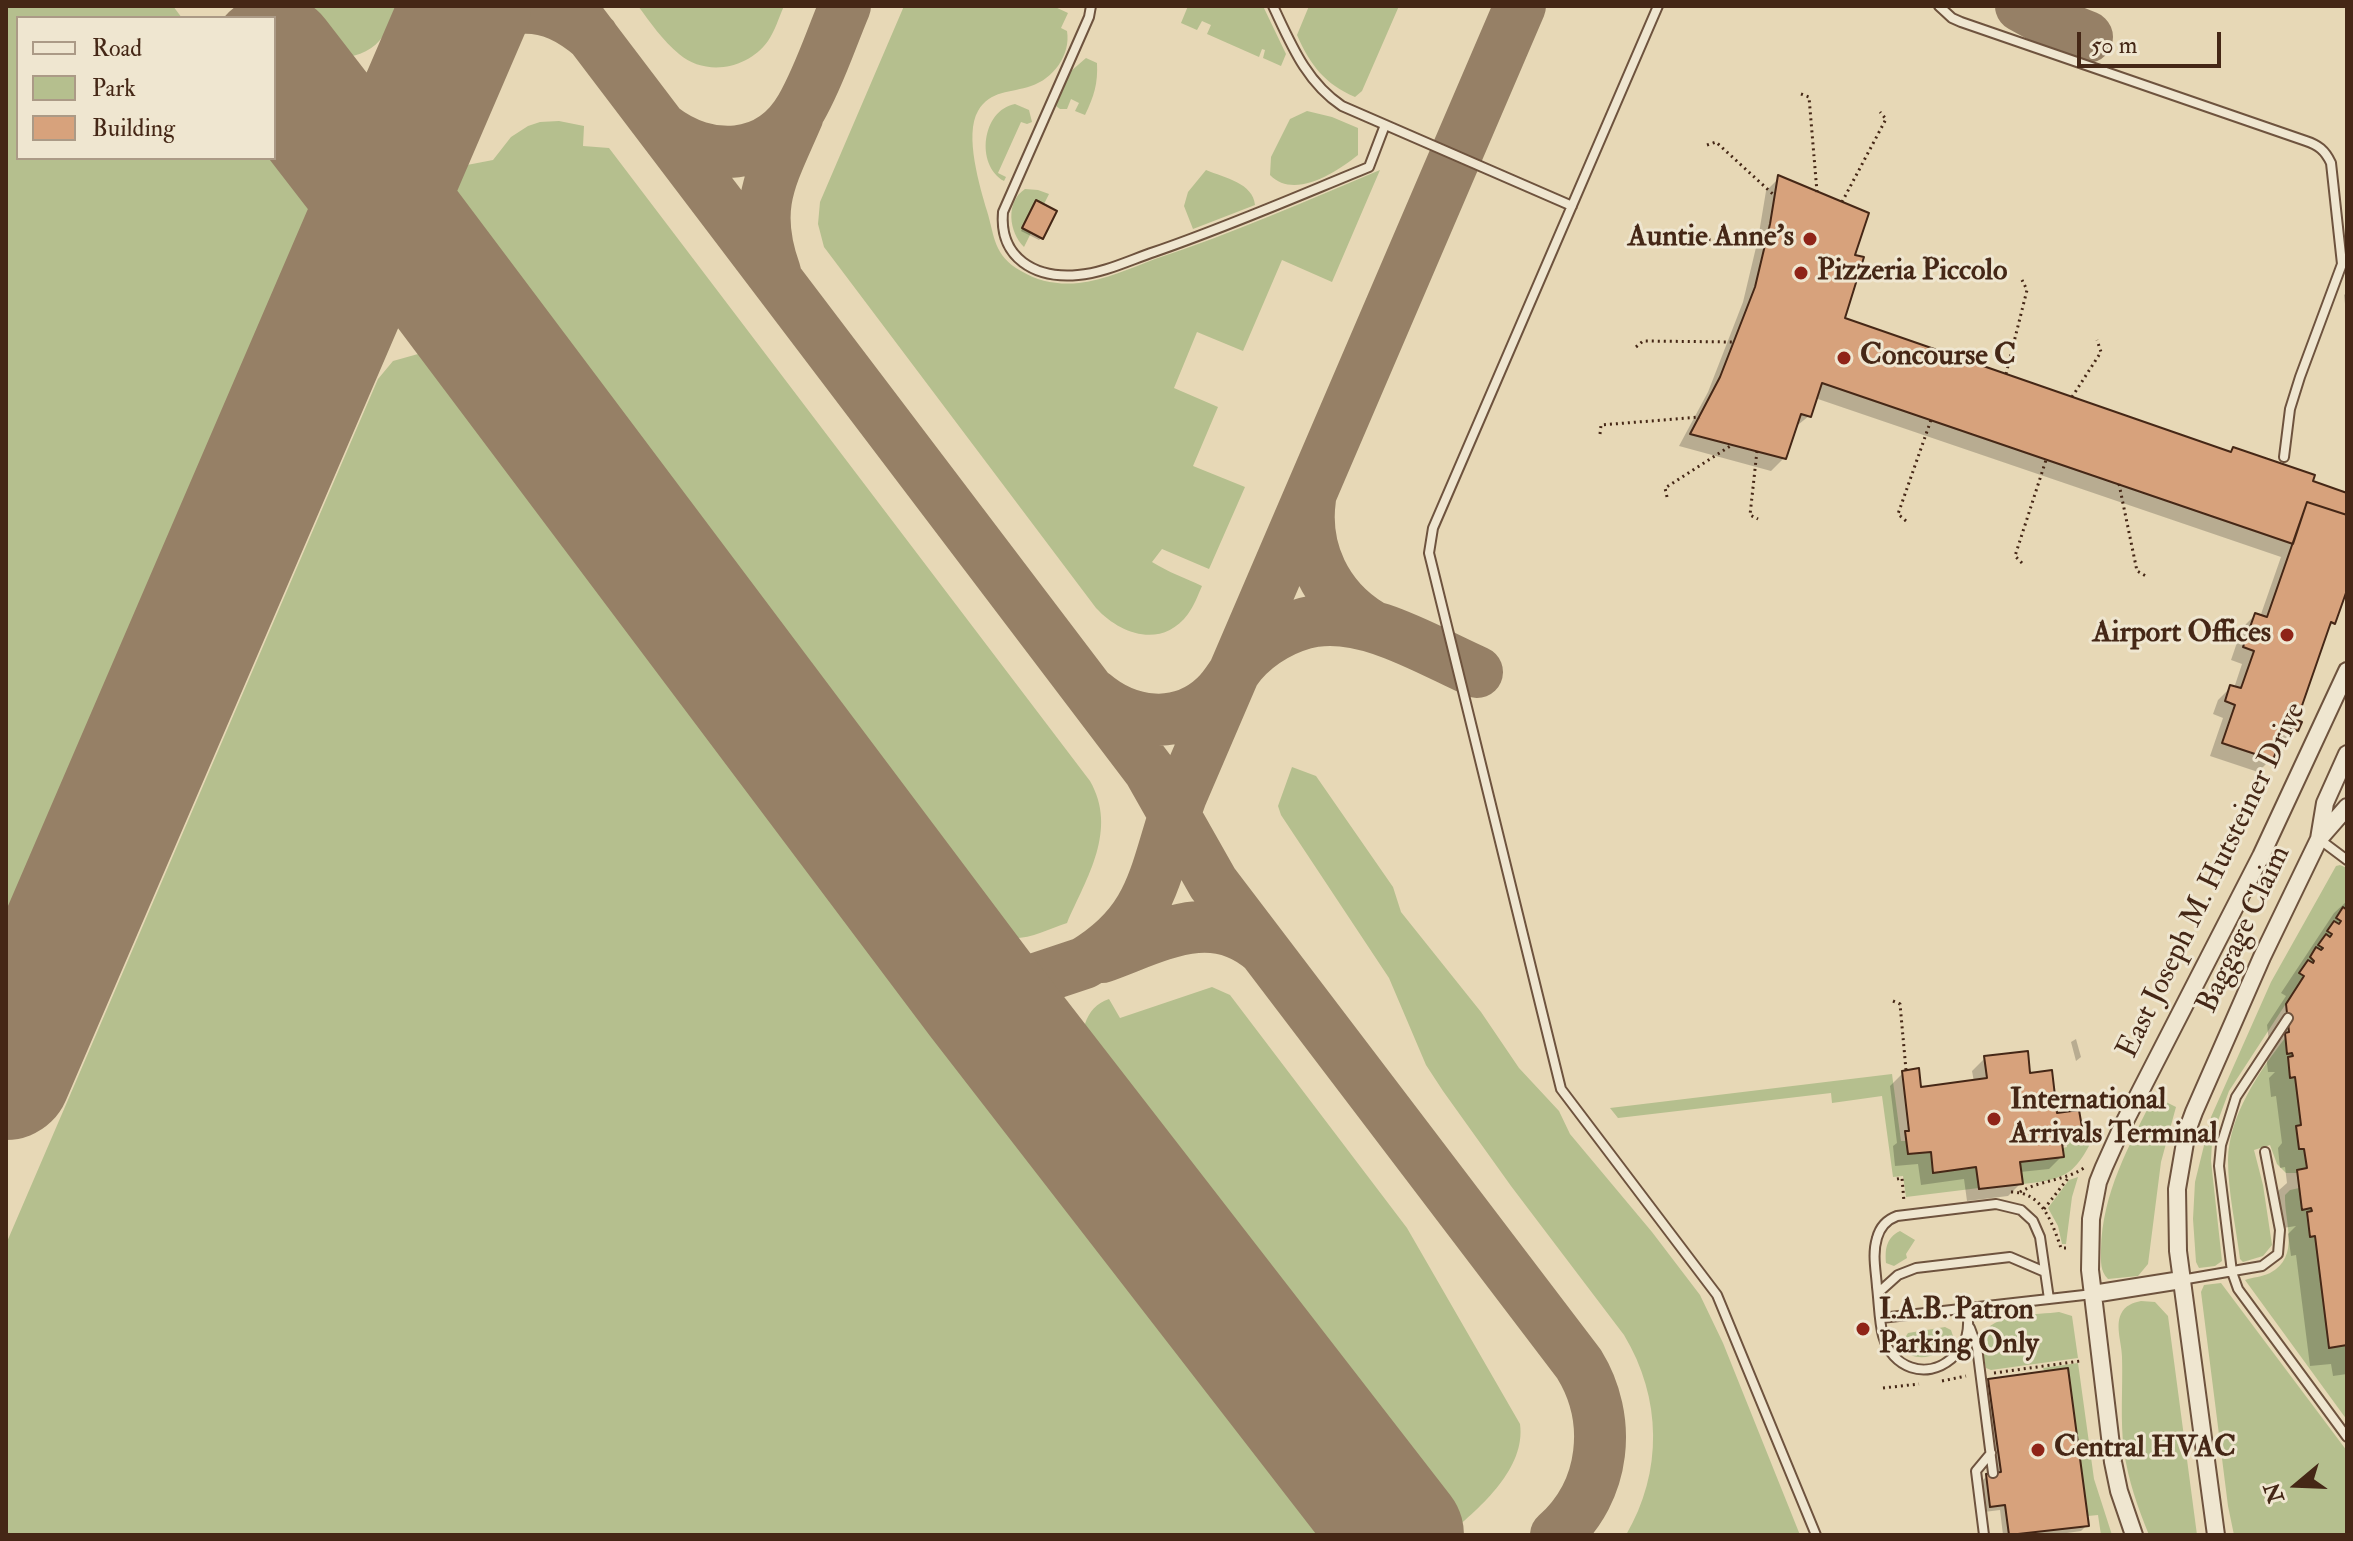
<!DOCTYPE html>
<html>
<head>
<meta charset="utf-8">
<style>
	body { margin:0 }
	#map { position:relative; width:2353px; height:1541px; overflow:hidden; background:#e7d8b6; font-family:"IM FELL Double Pica",serif }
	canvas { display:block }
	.frame { position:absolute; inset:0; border:8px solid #452716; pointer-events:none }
	.legend { position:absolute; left:16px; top:16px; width:260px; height:144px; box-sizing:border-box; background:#efe6d0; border:2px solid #ab9a86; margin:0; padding:10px 14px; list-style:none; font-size:24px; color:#452716 }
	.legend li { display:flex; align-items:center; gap:16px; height:40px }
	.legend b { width:40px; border:2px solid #ab9a86 }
	.north { position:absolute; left:2257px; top:1445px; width:80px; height:80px; -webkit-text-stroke:6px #efe6d0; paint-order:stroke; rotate:251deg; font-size:22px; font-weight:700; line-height:32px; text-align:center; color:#452716 }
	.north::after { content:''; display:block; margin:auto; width:28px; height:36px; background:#452716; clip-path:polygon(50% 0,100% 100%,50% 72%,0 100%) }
	.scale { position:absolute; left:2077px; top:32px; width:144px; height:36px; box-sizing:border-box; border:4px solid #452716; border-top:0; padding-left:10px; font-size:24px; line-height:28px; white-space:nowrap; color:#452716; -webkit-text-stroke:6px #efe6d0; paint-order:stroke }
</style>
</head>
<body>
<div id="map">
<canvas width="2353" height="1541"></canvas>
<div class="frame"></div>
<ul class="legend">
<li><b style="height:10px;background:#efe6d0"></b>Road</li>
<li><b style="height:22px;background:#b5bf8e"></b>Park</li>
<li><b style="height:22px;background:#d7a27c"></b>Building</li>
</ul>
<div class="north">N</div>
<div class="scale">50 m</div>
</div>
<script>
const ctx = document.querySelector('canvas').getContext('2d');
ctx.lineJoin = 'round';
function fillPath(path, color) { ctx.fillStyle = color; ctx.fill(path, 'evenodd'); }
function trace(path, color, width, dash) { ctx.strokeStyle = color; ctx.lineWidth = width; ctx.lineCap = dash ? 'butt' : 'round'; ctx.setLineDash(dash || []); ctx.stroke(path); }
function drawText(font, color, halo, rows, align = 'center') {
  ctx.font = font + ' "IM FELL Double Pica",serif'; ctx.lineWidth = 6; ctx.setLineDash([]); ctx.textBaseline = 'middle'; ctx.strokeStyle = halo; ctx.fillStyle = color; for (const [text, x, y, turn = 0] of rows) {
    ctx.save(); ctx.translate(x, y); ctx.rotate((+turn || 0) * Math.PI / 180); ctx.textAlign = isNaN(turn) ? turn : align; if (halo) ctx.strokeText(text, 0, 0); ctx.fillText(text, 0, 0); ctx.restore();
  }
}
const green = new Path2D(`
	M6 6H173L182 18H18V158H274V138L316 193 6 914Z
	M284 6H396C392 15 389 27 383 36 371 55 341 64 321 51 306 42 295 20 284 6Z
	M638 6H784C779 17 775 31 768 41 748 69 706 77 679 54 663 41 650 22 638 6Z
	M904 6H1053L1068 13 1061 28 1067 31C1071 55 1053 79 1031 86 1011 93 990 90 978 111 964 135 980 187 987 211 995 237 993 255 1021 271 1039 282 1059 285 1079 283 1105 280 1131 268 1155 259 1231 234 1306 201 1380 170L1332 282 1282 260 1243 351 1197 332 1174 388 1218 407 1193 466 1245 487 1209 569 1162 549 1152 562C1168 572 1185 578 1202 586 1198 595 1194 606 1188 614 1162 649 1121 635 1096 608L824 247 818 224 820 202Z
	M1188 6H1263L1286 54 1281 66 1263 58 1265 50 1262 49 1259 57 1207 34 1211 25 1202 21 1197 30 1181 23Z
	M1309 6H1399L1362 91 1355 97C1325 84 1310 65 1297 35Z
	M1086 58 1097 63C1098 84 1094 96 1085 115L1075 111 1079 103 1071 99 1067 109H1060L1056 106 1071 71Z
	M1015 104 1029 110 1032 122 1027 124 1021 122 998 173 1006 177 1004 181C975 165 982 110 1015 104Z
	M1307 111 1332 117 1358 128V155C1337 172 1294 200 1270 175L1271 157 1290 119Z
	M559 121 584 126 583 146 609 148 1090 781C1118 830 1087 877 1067 923 1042 931 1015 948 991 931L457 232C446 208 457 188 467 165L493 160 511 137 528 126 540 122Z
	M1206 170C1225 178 1253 183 1255 205L1193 229 1184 206 1188 192Z
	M1025 189 1038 190 1049 194 1044 204 1035 201 1022 228 1031 233 1024 247C1009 232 1005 202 1025 189Z
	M418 354 438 359 450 368 1342 1535H6V1244L378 379 393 361Z
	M1292 767 1316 776 1393 887 1401 912 1481 1012 1519 1068 1559 1111 1570 1134 1652 1232 1700 1295 1723 1343 1800 1535H1626C1663 1472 1662 1398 1624 1335L1511 1186 1443 1091 1426 1065 1389 978 1281 815 1278 806Z
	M2340 865 2347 868V910L2343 908 2336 917 2341 921 2339 924 2334 921 2330 937 2325 934 2319 944 2323 948 2321 950 2316 947 2310 957 2314 961 2313 963 2308 960 2300 972 2304 976 2229 1091 2219 1118 2212 1142 2211 1161 2222 1261 2215 1266 2199 1268 2196 1262 2193 1219 2195 1182 2211 1117 2271 982 2336 866Z
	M1212 987 1230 995 1407 1228 1520 1424C1526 1468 1481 1507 1450 1533L1087 1058C1078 1036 1084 1007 1109 999L1120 1018Z
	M2285 1038 2287 1053H2292L2293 1056 2288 1057 2290 1077H2295L2301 1125 2299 1149H2304L2307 1168 2297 1170V1173H2286L2277 1164 2270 1145 2254 1150 2263 1185 2272 1245 2263 1256 2243 1262 2240 1259C2236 1227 2228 1192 2228 1160 2229 1115 2259 1072 2285 1038Z
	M1892 1074 1901 1141H1906L1908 1154 1931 1152 1934 1173 1976 1167 1979 1188 1906 1197 1903 1176 1893 1177 1882 1096 1832 1103 1831 1093 1618 1118 1610 1108Z
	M2154 1096 2176 1107 2161 1162 2148 1264 2138 1276 2108 1279C2100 1271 2101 1262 2101 1250 2102 1193 2129 1146 2154 1096Z
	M2097 1131C2076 1171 2072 1179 2023 1184L2020 1162 2063 1157V1148L2067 1147 2066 1135Z
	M2078 1177 2072 1197 2066 1244H2062L2058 1226 2048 1208 2069 1180Z
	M2299 1188 2302 1209 2311 1208 2310 1237 2315 1236 2330 1348 2347 1345V1420L2245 1280C2253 1277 2262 1277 2270 1273 2301 1256 2284 1223 2285 1195L2290 1190Z
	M1900 1231 1915 1240 1906 1254 1907 1258 1894 1266 1886 1263C1885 1249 1886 1238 1900 1231Z
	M2221 1283 2347 1451V1535H2234L2228 1506 2201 1292 2204 1285Z
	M2141 1301 2155 1302 2168 1316 2197 1535H2149C2138 1508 2128 1480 2124 1451 2120 1420 2123 1388 2122 1357 2122 1344 2115 1326 2121 1314 2125 1305 2133 1303 2141 1301Z
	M2059 1312 2072 1316 2078 1358 1991 1370 1986 1368C1984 1358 1980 1346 1983 1336 1990 1313 2039 1315 2059 1312Z
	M1945 1327 1951 1330 1953 1336C1938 1369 1889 1360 1908 1333Z
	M2078 1363 2094 1479 2112 1535H2101L2098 1515 2088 1516 2068 1369 2044 1371 2043 1368Z`);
const shadow = new Path2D(`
	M1779 178 1852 256 1842 319 2229 454 2234 449 2347 495V586L2333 623 2326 630 2295 721 2296 730 2283 743 2278 741 2271 759 2258 772 2210 756 2223 718 2213 714 2218 700 2231 687 2234 688 2242 664 2231 660 2242 628 2255 615 2260 617 2281 557 1815 398 1809 416 1794 428 1784 458 1771 471 1679 446 1708 392 1743 302 1758 239 1766 191Z
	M1034 205 1041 238 1039 240 1021 231Z
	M2347 292V322L2344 295Z
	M2347 901V1374L2333 1376 2331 1364 2310 1366 2296 1255 2291 1256 2288 1234 2296 1226 2283 1228 2278 1191 2287 1183 2285 1167 2280 1168 2278 1148 2282 1143 2276 1096 2271 1097 2269 1078 2275 1072H2268L2266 1054 2270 1050 2267 1025 2286 996 2281 993 2334 913Z
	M2076 1039 2081 1057 2076 1061 2071 1042Z
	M1985 1058 2029 1075 2056 1115 2080 1132 2067 1145 2060 1146 2062 1156 2049 1169 2020 1172 2021 1183 2008 1196 1967 1201 1964 1179 1921 1185 1918 1164 1895 1166 1893 1146 1897 1143 1890 1086 1903 1073 1919 1089 1974 1082 1972 1071Z
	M1989 1381 2087 1525 2081 1531 2053 1535H2003L2000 1510 1984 1512 1981 1482 1987 1476 1995 1475 1983 1387Z`);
const taxiway = new Path2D(`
	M569 6 1149 770 1213 883 1579 1364C1613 1419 1606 1491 1556 1535
	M2021 6 2052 23 2087 37
	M662 128C707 163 770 162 801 108 819 77 831 39 845 6
	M394 173 404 161C428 104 448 15 520 8 549 6 572 19 593 37
	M775 272C751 205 772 176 798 115
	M1310 499C1303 550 1326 598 1370 625
	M1093 694C1128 724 1179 731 1215 697 1226 687 1232 674 1241 663 1260 641 1287 626 1315 621 1369 613 1429 651 1477 672
	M1102 957C1158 937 1212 904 1264 950
	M1084 963C1157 919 1154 869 1181 796L1520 6
	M982 997 1084 963 1113 946`);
const runway = new Path2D(`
	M274 59 383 200 982 997 1399 1535
	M6 1075 466 6`);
const building = new Path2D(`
	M1778 175 1869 213 1855 255 1864 257 1845 318 2231 452 2233 447 2315 475 2313 481 2347 493V515L2307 502 2293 544 1822 383 1811 417 1801 414 1786 459 1690 434 1720 377 1755 287 1770 224Z
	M1036 200 1057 211 1043 239 1022 228Z
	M2307 502 2347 515V590L2335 624 2331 622 2297 720 2302 722 2298 731 2285 726 2273 760 2222 743 2235 705 2225 701 2230 685 2241 688 2254 651 2243 647 2255 613 2267 617Z
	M2343 907 2347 910V1345L2329 1348 2315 1236 2310 1237 2307 1212 2312 1211 2311 1208 2302 1210 2297 1170 2307 1168 2304 1149H2299L2296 1126 2301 1125 2295 1077 2290 1078 2288 1057 2293 1056 2292 1053 2287 1054 2285 1033 2289 1032 2286 1004 2304 976 2299 973 2308 960 2313 963 2314 961 2310 957 2316 947 2321 950 2323 948 2318 945 2326 934 2330 937 2332 934 2327 931 2334 921 2339 924 2341 921 2336 918Z
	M2028 1051 2030 1073 2052 1070 2057 1113 2079 1110 2083 1133 2061 1136 2064 1157 2020 1162 2023 1184 1979 1189 1976 1167 1933 1173 1931 1152 1908 1154 1905 1131H1909L1902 1071 1919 1068 1921 1087 1987 1078 1984 1056Z
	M2068 1368 2089 1526 2009 1535 2005 1505 1990 1507 1986 1474 2001 1472 1988 1379Z`);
const path = new Path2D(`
	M1801 94 1809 97 1817 192
	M1707 145 1716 142 1775 196
	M1842 202 1886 119 1880 112
	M1693 245 1699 239 1766 244
	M1636 347 1643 341 1735 342
	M2006 374 2027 290 2022 280
	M2072 397 2101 352 2097 340
	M1600 434 1601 425 1700 417
	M1757 451 1750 515 1758 519
	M2119 484 2137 571 2146 576
	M1667 497 1665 488 1732 445
	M1906 521 1898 514 1931 420
	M2022 563 2015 556 2046 460
	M1893 1001 1900 1004 1906 1070
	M1897 1179 1902 1178 1904 1202
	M2011 1192C2043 1192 2052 1223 2061 1248H2068
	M2020 1192C2040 1180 2064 1181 2084 1168
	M2044 1209 2069 1177
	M1994 1373 2080 1361
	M1942 1381 1966 1376
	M1883 1388 1919 1384`);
const service = new Path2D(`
	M1091 6 1089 17 1003 212C999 258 1035 279 1078 275 1104 273 1130 260 1154 252 1227 227 1298 196 1369 167L1385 125
	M1273 6C1291 44 1306 82 1342 106L1572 206
	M1658 6 1433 528 1429 553 1561 1089 1717 1295 1816 1535
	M1939 6 1952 18 1961 22 2306 141C2318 145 2325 150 2331 163L2342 264 2300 377 2290 409 2284 457
	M2319 839 2347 860
	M2288 1018 2236 1097 2221 1145 2219 1166 2232 1272 2238 1289 2347 1437
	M2181 1280 2262 1266 2278 1254 2280 1230 2265 1152
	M1878 1293 1898 1275 1916 1268 2010 1257 2045 1272
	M1967 1308C1970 1329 1968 1344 1951 1359 1926 1380 1892 1368 1883 1336 1879 1321 1879 1303 1877 1287 1876 1271 1872 1254 1877 1238 1880 1227 1886 1220 1897 1216L1996 1204 2021 1210 2033 1221 2040 1237 2049 1299
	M1881 1318 2093 1294
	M1970 1328 1977 1347 1993 1473
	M1984 1535 1976 1471 1991 1453`);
const minor = new Path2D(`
	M2319 839 2325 803 2347 754
	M2093 1294 2181 1280
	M2134 1535 2119 1491 2113 1462 2090 1270 2091 1219 2098 1182 2104 1167 2122 1127 2261 856 2347 671
	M2216 1535 2178 1251 2177 1189 2187 1131 2194 1112 2262 957 2319 839 2347 807`);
const markers = [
	[1810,239,8,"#8f2418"],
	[1801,273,8,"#8f2418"],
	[1844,358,8,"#8f2418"],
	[2287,635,8,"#8f2418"],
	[1994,1119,8,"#8f2418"],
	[1863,1329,8,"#8f2418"],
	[2038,1450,8,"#8f2418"]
];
const poiNames = [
	["Auntie Anne's",1794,239,"right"],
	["Pizzeria Piccolo",1817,273],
	["Concourse C",1860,358],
	["Airport Offices",2271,635,"right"],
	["International",2010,1102],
	["Arrivals Terminal",2010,1136],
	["I.A.B. Patron",1879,1312],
	["Parking Only",1879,1346],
	["Central HVAC",2054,1450]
];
const streetNames = [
	["East Joseph M. Hutsteiner Drive",2213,881,-64],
	["Baggage Claim",2245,930,-65]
];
fillPath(green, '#b5bf8e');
fillPath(shadow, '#0003');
trace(taxiway, '#968066', 52);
trace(runway, '#968066', 130);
fillPath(building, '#d7a27c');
trace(building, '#452716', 2);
trace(service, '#6e533e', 12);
trace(minor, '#6e533e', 20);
trace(path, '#452716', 3, [2, 4]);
trace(service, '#efe6d0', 8);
trace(minor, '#efe6d0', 16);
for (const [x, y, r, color] of markers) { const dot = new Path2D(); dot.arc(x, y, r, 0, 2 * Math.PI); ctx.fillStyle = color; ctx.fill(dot); trace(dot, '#efe6d0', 3); }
drawText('bold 30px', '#452716', '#efe6d0', poiNames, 'left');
drawText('30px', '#452716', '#efe6d0', streetNames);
</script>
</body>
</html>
